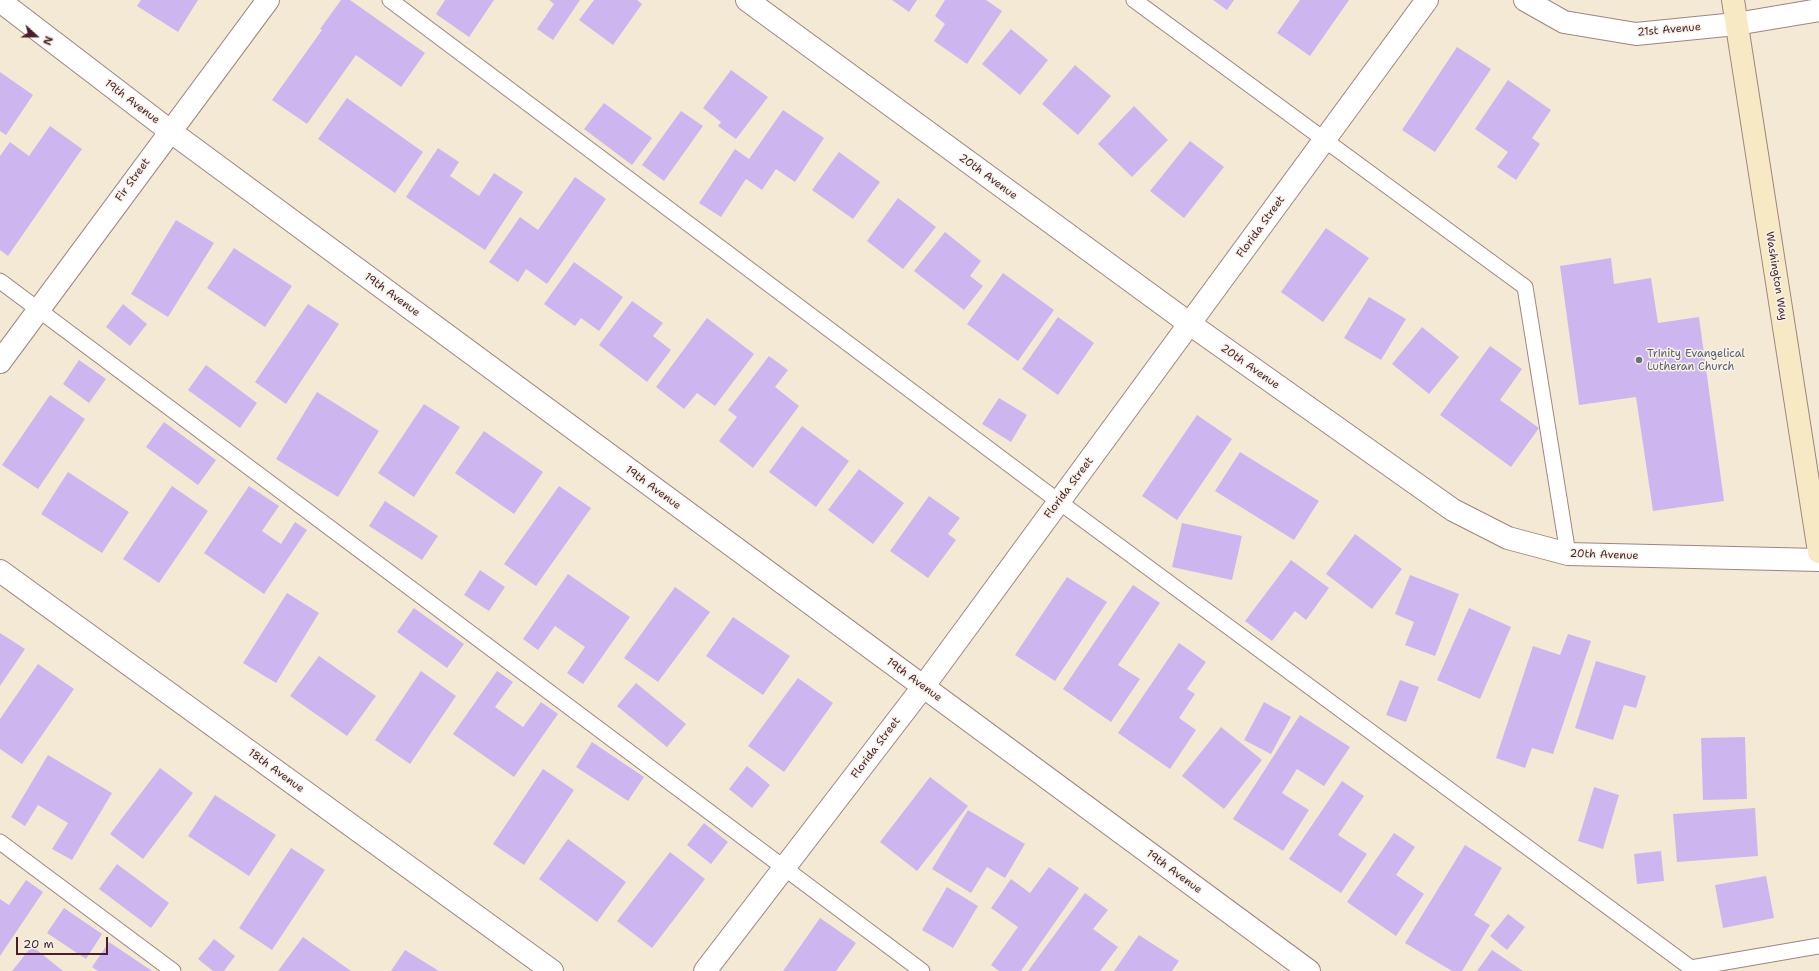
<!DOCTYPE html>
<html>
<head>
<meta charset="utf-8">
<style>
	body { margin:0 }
	#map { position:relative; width:1819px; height:971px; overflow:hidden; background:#f4e9d4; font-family:"Shantell Sans",sans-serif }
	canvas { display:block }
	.north { position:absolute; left:16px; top:16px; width:40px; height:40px; -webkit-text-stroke:3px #f7f3e8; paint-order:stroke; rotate:111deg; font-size:11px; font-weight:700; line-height:16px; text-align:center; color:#4a1f2b }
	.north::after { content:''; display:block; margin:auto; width:14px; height:18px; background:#4a1f2b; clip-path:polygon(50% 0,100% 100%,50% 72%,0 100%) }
	.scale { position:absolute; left:16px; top:937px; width:92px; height:18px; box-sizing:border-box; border:2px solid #4a1f2b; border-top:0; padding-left:5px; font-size:12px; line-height:14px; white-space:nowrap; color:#4a1f2b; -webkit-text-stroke:3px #f7f3e8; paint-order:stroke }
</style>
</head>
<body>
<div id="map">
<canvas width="1819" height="971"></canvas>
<div class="north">N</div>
<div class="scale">20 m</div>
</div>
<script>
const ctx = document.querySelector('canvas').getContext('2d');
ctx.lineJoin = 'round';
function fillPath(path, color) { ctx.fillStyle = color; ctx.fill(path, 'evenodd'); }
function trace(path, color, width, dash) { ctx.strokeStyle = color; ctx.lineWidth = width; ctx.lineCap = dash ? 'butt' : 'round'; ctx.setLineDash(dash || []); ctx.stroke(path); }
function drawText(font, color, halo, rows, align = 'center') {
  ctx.font = font + ' "Shantell Sans",sans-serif'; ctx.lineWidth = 3; ctx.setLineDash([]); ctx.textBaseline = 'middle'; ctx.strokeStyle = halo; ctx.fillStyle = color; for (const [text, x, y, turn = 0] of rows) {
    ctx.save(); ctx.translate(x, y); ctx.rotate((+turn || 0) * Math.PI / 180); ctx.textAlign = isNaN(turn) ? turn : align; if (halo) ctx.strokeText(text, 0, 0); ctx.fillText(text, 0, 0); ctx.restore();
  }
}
const building = new Path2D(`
	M141 0H198L178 32 137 6Z
	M341 0H350L425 53 401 87 356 55 307 124 272 100 322 30 320 29Z
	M445 0H494L469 37 436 14Z
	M549 0H580L553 40 537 29 554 4Z
	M594 0H637L642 4 613 45 579 20Z
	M892 0H917L909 12Z
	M945 0H986L1002 11 967 64 934 41 945 24 935 16Z
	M1213 0H1234L1227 10Z
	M1300 0H1349L1310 56 1277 33Z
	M1011 29 1048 60 1020 95 982 64Z
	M1457 47 1491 69 1435 152 1402 130Z
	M1075 65 1111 96 1078 135 1042 104Z
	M731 70 768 97 736 139 718 126 721 122 703 108Z
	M0 72 33 95 6 135 0 131Z
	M1508 80 1551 110 1532 138 1540 144 1516 180 1497 167 1508 152 1475 129Z
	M347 98 423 152 395 193 318 139Z
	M604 103 652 138 632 165 584 129Z
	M1134 106 1168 140 1132 177 1098 144Z
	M783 110 824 138 795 182 776 169 762 190 746 179 721 217 699 203 735 149 749 159Z
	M681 111 703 126 664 181 642 165Z
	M50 126 82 149 8 256 0 250V156L10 142 29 156Z
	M1190 141 1224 167 1184 218 1150 191Z
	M438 148 459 162 450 176 479 196 494 173 523 192 485 250 406 197Z
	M839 152 880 182 853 219 812 190Z
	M575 177 606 199 547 284 526 269 518 282 489 262 520 217 538 230Z
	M898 198 936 227 903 269 867 241Z
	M176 220 214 243 168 317 131 294Z
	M1326 228 1369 258 1323 322 1281 292Z
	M945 232 981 261 970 276 983 286 964 310 914 271Z
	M234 248 292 286 265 327 207 288Z
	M1611 258 1614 284 1651 278 1658 323 1699 317 1724 501 1653 511 1636 397 1579 405 1560 266Z
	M574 262 623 297 599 331 581 318 575 326 544 304Z
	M1003 273 1054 310 1018 361 967 324Z
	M1369 297 1406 319 1381 360 1344 338Z
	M632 301 663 323 653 336 671 350 647 382 599 345Z
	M123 304 147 324 130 346 106 327Z
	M308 304 339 324 286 404 255 382Z
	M1058 317 1094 343 1058 395 1022 369Z
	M707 318 754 354 715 406 697 393 684 409 656 387Z
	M1422 327 1459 357 1429 394 1392 364Z
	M1490 346 1522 369 1500 400 1539 428 1511 467 1440 415Z
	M769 356 788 370 775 387 799 406 753 468 719 441 737 417 728 410Z
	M79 360 106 379 89 403 63 384Z
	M206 365 257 403 240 428 188 390Z
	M317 392 379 431 338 497 276 459Z
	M50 395 85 419 38 489 2 465Z
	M999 398 1027 415 1011 442 982 424Z
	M424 404 460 427 414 497 378 473Z
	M1197 415 1232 439 1177 520 1142 496Z
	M164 422 216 460 198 485 146 447Z
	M802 426 849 461 816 507 769 472Z
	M484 431 543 472 514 514 455 473Z
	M1240 452 1319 501 1294 540 1215 491Z
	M859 469 904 503 873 544 828 510Z
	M68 472 129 512 102 553 41 514Z
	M172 486 208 511 159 583 123 559Z
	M249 486 279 506 262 531 281 544 295 522 307 530 264 594 204 553Z
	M559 486 591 508 536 586 504 564Z
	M929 496 960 518 948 534 956 540 928 578 890 551Z
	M385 501 438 536 422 560 369 526Z
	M1182 523 1242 536 1232 580 1172 567Z
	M1355 534 1402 569 1372 609 1326 574Z
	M1291 560 1329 588 1306 620 1295 611 1272 641 1245 621Z
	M480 570 505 587 489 611 464 595Z
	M568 574 630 617 583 684 567 673 585 647 555 626 538 650 523 639Z
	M1410 575 1459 594 1435 656 1405 645 1414 622 1395 614Z
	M1067 577 1107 602 1055 681 1015 655Z
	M1133 585 1160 603 1118 665 1140 679 1111 722 1063 689Z
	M675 587 710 612 658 682 624 658Z
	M287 593 319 613 276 683 243 663Z
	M414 608 464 644 447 668 397 632Z
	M1469 608 1511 627 1480 699 1437 680Z
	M733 617 790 656 763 695 706 656Z
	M0 633 25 649 0 686Z
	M1568 634 1591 641 1553 754 1532 748 1525 768 1496 758 1533 646 1560 655Z
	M1179 643 1206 662 1187 689 1195 694 1179 718 1196 730 1170 769 1118 733Z
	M319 656 376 696 347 736 290 696Z
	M1596 661 1646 676 1636 708 1624 705 1613 740 1575 728Z
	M38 664 74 689 22 764 0 749V719Z
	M421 671 456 696 410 764 375 740Z
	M497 671 513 682 495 707 523 727 541 702 558 714 514 777 453 734Z
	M798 678 833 703 784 772 748 746Z
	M1400 680 1419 687 1406 722 1386 715Z
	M636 683 686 724 667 747 617 706Z
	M1264 702 1291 717 1271 754 1244 740Z
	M1300 715 1350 747 1324 786 1297 769 1282 793 1309 810 1283 851 1233 819Z
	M1221 727 1262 760 1224 809 1182 776Z
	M1745 737 1747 799 1703 800 1701 738Z
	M592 742 644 777 628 801 576 767Z
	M48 755 112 793 72 860 52 849 68 823 38 805 25 826 11 817Z
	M747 766 770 785 752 808 729 789Z
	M160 768 193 793 143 859 110 834Z
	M543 769 574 790 524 865 493 844Z
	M930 777 968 806 917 871 880 842Z
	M1342 781 1364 796 1338 835 1367 854 1341 893 1289 859Z
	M1594 787 1619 795 1603 849 1578 841Z
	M215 795 276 835 249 876 188 836Z
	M1755 808 1758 856 1677 862 1673 814Z
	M968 810 1025 844 1005 878 987 867 971 893 932 869Z
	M704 823 728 842 711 864 687 845Z
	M1394 833 1415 847 1396 875 1424 894 1396 936 1347 902Z
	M568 839 626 882 597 922 539 879Z
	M1465 845 1502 868 1474 915 1490 925 1462 971H1452L1405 943Z
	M291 848 325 870 272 950 239 928Z
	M1661 851 1664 881 1637 884 1634 854Z
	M670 852 705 879 652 948 617 921Z
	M117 864 169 903 151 928 99 889Z
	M1049 867 1079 888 1021 971H999L991 965 1018 927 991 908 1011 879 1030 893Z
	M1766 876 1774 918 1723 928 1715 885Z
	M26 880 43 892 0 956V899L9 905Z
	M947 887 978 906 953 948 922 930Z
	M1085 893 1108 910 1093 929 1118 947 1100 971H1028Z
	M64 908 102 934 86 959 47 933Z
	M1508 914 1525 927 1507 950 1490 936Z
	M820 918 856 943 836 971H783Z
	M1139 935 1179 961 1172 971H1114Z
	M303 937 351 971H278Z
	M214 939 235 956 224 971H213L198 959Z
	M109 942 152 971H98L92 967Z
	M32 946 63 971H12Z
	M405 950 439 971H391Z
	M1492 950 1523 971H1477Z`);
const service = new Path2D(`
	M390 0 1058 501 1691 968 1819 946
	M1134 0 1525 287 1568 554
	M0 281 922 971
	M0 842 173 971`);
const minor = new Path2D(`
	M747 0 1190 324 1453 510 1508 538 1568 554 1819 560
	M1525 0 1564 22 1636 34 1736 24 1819 10
	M0 1 170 131 1309 971
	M0 362 268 0
	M0 571 552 971
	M705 971 923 687 1427 0`);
const secondary = new Path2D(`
	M1733 0 1819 552`);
const markers = [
	[1639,360,4,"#6b7280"]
];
const streetNames = [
	["21st Avenue",1669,30,-5],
	["19th Avenue",132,102,37],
	["20th Avenue",988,177,36],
	["Fir Street",133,180,-54],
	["Florida Street",1261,227,-54],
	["Washington Way",1776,276,81],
	["19th Avenue",392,295,36],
	["20th Avenue",1250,367,35],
	["19th Avenue",653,488,36],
	["Florida Street",1069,488,-53],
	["20th Avenue",1604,555,2],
	["19th Avenue",914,680,36],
	["Florida Street",876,748,-53],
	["18th Avenue",276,771,36],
	["19th Avenue",1174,872,36]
];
const worshipNames = [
	["Trinity Evangelical",1647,354],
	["Lutheran Church",1647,367]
];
fillPath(building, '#cdb6ef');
trace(service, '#9f8480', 17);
trace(minor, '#9f8480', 24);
trace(secondary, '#9f8480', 24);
trace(service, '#fff', 15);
trace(minor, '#fff', 22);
trace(secondary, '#f7e9c3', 22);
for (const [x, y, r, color] of markers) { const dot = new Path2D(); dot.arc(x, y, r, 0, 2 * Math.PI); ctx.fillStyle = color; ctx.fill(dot); trace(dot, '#f7f3e8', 1.5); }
drawText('11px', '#4a1f2b', '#f7f3e8', streetNames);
drawText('11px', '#5b616d', '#f7f3e8', worshipNames, 'left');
</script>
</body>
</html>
